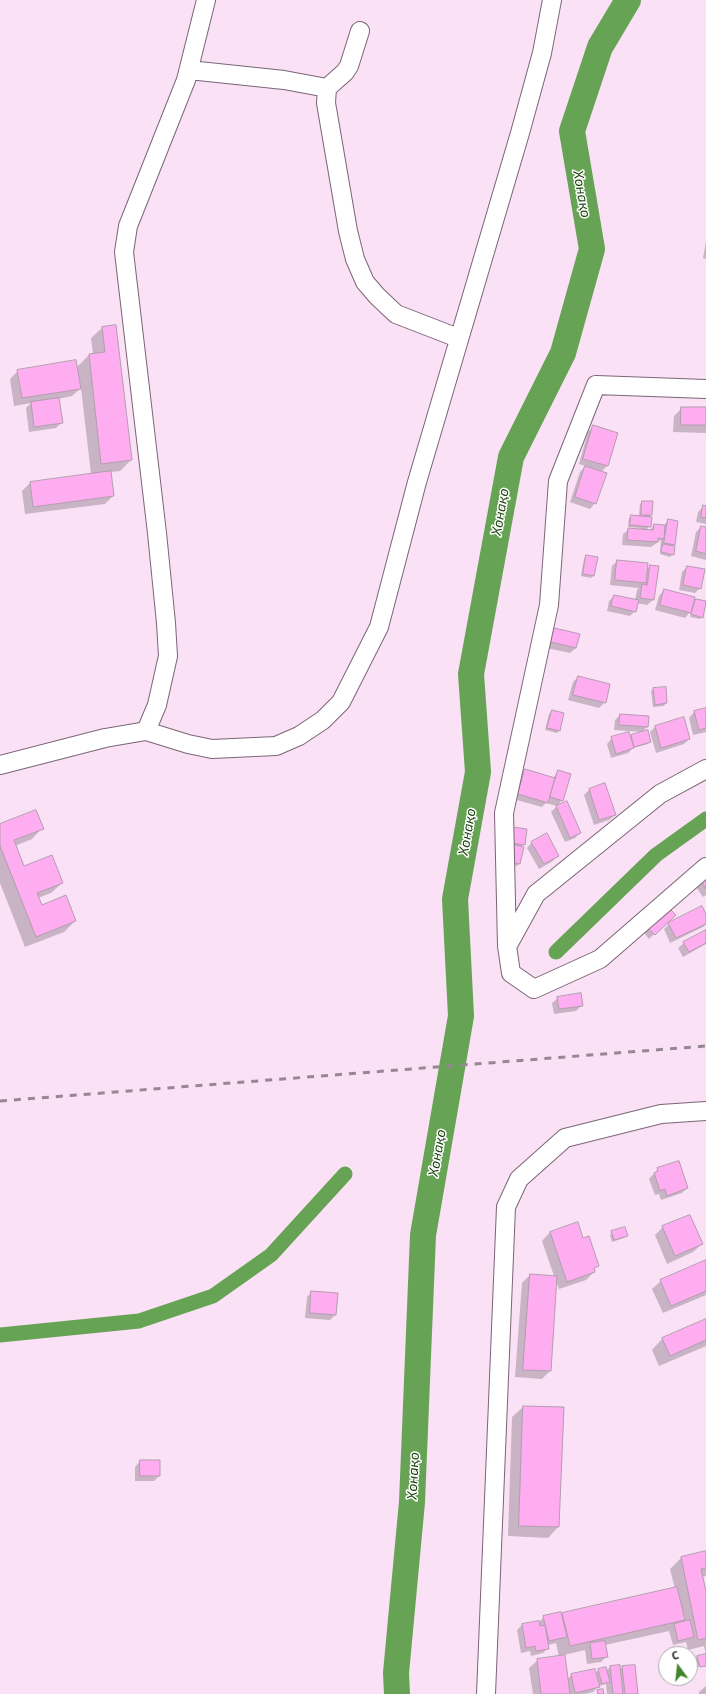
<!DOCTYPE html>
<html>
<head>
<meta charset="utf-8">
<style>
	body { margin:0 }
	#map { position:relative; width:706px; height:1694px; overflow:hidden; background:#fae1f5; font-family:"Exo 2",sans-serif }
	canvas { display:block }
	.north { position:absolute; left:658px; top:1646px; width:40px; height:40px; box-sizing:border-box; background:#fff; border:1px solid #aeabad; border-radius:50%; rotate:345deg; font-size:11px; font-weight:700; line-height:16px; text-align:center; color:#352c33 }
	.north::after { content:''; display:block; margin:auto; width:14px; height:18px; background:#41862b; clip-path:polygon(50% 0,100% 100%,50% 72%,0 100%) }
</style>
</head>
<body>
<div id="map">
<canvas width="706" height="1694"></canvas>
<div class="north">С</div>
</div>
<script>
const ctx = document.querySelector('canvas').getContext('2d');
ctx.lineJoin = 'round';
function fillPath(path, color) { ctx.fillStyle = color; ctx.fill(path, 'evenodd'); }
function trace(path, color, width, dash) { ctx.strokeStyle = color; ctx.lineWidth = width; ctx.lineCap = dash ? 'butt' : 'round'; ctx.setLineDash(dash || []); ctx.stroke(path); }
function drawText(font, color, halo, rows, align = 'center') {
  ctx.font = font + ' "Exo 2",sans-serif'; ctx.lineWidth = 3; ctx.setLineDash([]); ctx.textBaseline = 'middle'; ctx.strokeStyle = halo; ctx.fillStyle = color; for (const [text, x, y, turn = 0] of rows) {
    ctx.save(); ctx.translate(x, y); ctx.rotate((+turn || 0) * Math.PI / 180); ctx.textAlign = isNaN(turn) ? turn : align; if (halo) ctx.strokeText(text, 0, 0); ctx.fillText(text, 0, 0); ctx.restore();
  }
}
const shadow = new Path2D(`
	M706 241V259L703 258Z
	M102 328 131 460 120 471 110 472 113 496 105 504 25 514 22 491 30 483 91 474 81 388 72 396 58 399 62 422 56 428 29 432 26 408 31 403 14 406 10 379 18 371 77 367 89 355 93 354 91 338Z
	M682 408H706V433L673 432 674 416Z
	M594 426 607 466 601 472 595 503 590 509 570 502 580 472 586 466 579 464 588 432Z
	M642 502 651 515 649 517 650 526 646 530 649 531 654 525 663 526 669 520 674 544 671 547 673 554 670 557 660 554 661 540 651 547 622 545 623 534 629 529 640 530V528L628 527 629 518 631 516H639L640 504Z
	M703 507H706V524L696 522 698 512Z
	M701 527 706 528V560L691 556 696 532Z
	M587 556 594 575 591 578 581 576 584 559Z
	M617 561 646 570 650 566 653 600 647 605 637 603 635 611 630 616 607 611 609 601 614 596 635 601 637 590 639 588 610 585 612 566Z
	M687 567 700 588 695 593 679 590 682 572Z
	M664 590 692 604 696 600 706 602 702 617 700 619 690 617 691 611 685 618 655 610 659 596Z
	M545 633 576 648 570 653 542 647Z
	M578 677 605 702 599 708 568 700 573 682Z
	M665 688 666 703 664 706 653 707 651 691 653 689Z
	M706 709V732L693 735 689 718 694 712Z
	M552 711 559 730 557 733 545 730 549 714Z
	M620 715 647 727 642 732 614 730 615 720Z
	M683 719 689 739 684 744 656 753 650 732 655 727Z
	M632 736 650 741 648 744 633 748 628 753 611 758 607 744 612 738H630Z
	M525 771 553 778 559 771 562 800 557 806 546 803 542 807 513 799 520 776Z
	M605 784 615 815 609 820 594 825 584 795 589 790Z
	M566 803 580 833 575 838 565 842 551 812 556 807Z
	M0 825 42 828 32 839 15 846 23 867 62 883 51 893 38 898 41 906 75 921 64 932 25 947 0 883Z
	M526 830 524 844 521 847H523L519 864 517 866 507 864 509 845Z
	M532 842 558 855 553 861 539 869 527 848Z
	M706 878V895L703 897 696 887Z
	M669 910 674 915 649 939 644 933Z
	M706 916V924L703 927 670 943 664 929 669 924Z
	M706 931V944L683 957 678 948 684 943Z
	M558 998 581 1006 576 1011 554 1014 552 1003Z
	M658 1169 687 1188 682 1193 661 1200 659 1194 655 1195 649 1179Z
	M663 1227 702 1244 693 1252 667 1264 655 1235Z
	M550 1232 583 1239 597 1265 593 1270 594 1272 586 1280 559 1289 556 1281 550 1371 542 1379 515 1377 522 1283 530 1275 554 1276 542 1241Z
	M612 1232 627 1236 624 1238 612 1242 610 1235Z
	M706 1264V1295L663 1313 652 1289 661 1281Z
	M312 1292 335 1315 330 1320 305 1318 307 1297Z
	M706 1320V1346L659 1366 652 1350 662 1339Z
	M523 1407 558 1527 548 1538 508 1536 512 1417Z
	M140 1461 159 1476 154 1481H135V1467Z
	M706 1552V1576L702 1577 706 1596V1665L697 1667 695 1659 697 1656 706 1655 704 1646 688 1650 686 1642 673 1645 669 1631 605 1645 606 1657 601 1662 587 1664 585 1650 564 1655 567 1680 571 1675 595 1673 599 1670 606 1671 610 1667 619 1670 623 1667 637 1694H607L606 1684 598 1686 593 1692 585 1694H533L529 1668 538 1660 559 1657 556 1643 548 1645V1648L543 1653 531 1656 530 1651 521 1653 517 1630 522 1625 539 1622 544 1617 561 1616 563 1614 675 1589 670 1569 681 1558Z
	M706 1686V1694H699V1692Z`);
const canal = new Path2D(`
	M556 952 656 855 706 819
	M0 1335 139 1321 213 1296 271 1255 345 1174`);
const river = new Path2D(`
	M397 1694 396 1673 412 1502 423 1235 461 1016 455 899 478 772 471 674 511 457 563 353 592 249 572 131 600 47 628 0`);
const building = new Path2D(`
	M116 325 132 460 101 464 89 354 105 352 102 327Z
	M76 360 81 389 22 398 17 370Z
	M59 398 63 423 34 427 31 402Z
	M681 407H706V425H681Z
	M593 425 618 433 608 466 583 459Z
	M585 466 607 473 596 504 575 497Z
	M111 471 114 496 33 507 30 482Z
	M642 501H653L652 515H641Z
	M703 505 706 506V518L701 517Z
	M631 515 652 517 651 527 630 525Z
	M668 519 678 521 675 545 664 543Z
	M654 524 665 525 664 539 658 538V542L627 540 628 528 653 530Z
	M701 526 706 527V554L696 551Z
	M663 544 675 546 674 555 661 552Z
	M586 555 598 557 594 576 583 574Z
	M617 560 648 563 646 583 615 580Z
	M650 565 659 566 654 600 640 598 642 584 647 585Z
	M687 566 705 569 701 589 683 585Z
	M664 589 695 597 691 613 660 605Z
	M614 595 639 600 636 612 611 606Z
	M696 599 706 601 703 618 691 614Z
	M550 627 580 634 576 648 547 641Z
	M578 676 610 684 606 703 573 695Z
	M666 687 667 703 655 705 653 688Z
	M706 708V728L699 730 694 711Z
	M552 710 564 713 560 731 547 728Z
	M620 714 649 716 648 727 619 725Z
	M684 717 690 739 661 748 655 726Z
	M648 730 651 742 634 747 631 735Z
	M629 732 634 748 616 754 611 737Z
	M525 769 555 778 548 803 518 794Z
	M558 770 571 774 563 801 550 797Z
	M605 783 616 815 599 820 589 789Z
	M567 801 581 833 570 838 556 806Z
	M36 810 44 829 14 840 24 866 52 855 63 883 37 893 42 905 66 895 76 921 36 937 0 846V824Z
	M513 827 527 829 525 845 511 843Z
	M547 833 559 856 544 864 531 842Z
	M512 844 524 847 520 864 509 862Z
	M706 877V889L701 881Z
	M702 906 706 914V924L676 938 668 923Z
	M669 908 676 915 655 935 648 928Z
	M706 930V943L689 952 683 942Z
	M581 993 583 1006 559 1009 557 997Z
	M679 1161 688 1188 667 1196 665 1189 660 1191 654 1173 658 1171 657 1168Z
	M690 1215 703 1244 675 1256 662 1226Z
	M578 1222 583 1238 589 1236 599 1266 594 1268 595 1272 567 1282 550 1232Z
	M625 1227 628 1236 614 1240 611 1231Z
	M706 1260V1291L671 1306 660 1280Z
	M530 1274 557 1276 551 1371 523 1370Z
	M311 1291 338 1293 336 1315 310 1313Z
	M706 1319V1340L670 1356 662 1338Z
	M523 1406 564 1407 559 1527 519 1526Z
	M140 1460H160V1476H140Z
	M706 1551V1568L701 1569 706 1591V1638L698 1640 681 1557Z
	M677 1587 685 1620 570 1646 562 1613Z
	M561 1612 567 1637 549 1641 543 1616Z
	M690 1620 694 1637 678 1641 674 1624Z
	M539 1621 540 1626 545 1625 549 1649 536 1651 535 1646 526 1648 522 1624Z
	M605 1641 608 1657 592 1659 590 1643Z
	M706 1654V1666L700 1667 697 1656Z
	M565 1655 570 1694H541L537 1659Z
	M620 1665 623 1694H613L610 1666Z
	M635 1665 638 1694H625L622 1666Z
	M606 1667 610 1682 602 1684 598 1669Z
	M595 1669 600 1687 575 1693 571 1674Z
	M603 1689 604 1694H598L597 1690Z`);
const street = new Path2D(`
	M189 70 284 80 327 88 326 103 348 231 355 259 365 282 377 296 396 314 458 338
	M327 88 345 72 349 66 360 31
	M706 389 596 385 558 481 549 605 504 813 507 946 511 973 534 989 600 959 706 867
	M146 731 157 705 168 656 166 623 157 533 124 252 128 226 186 80 206 0
	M0 765 105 738 146 731 188 744 212 749 276 746 299 736 323 720 341 702 379 627 417 482 520 133 542 53 552 0
	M508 945 536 894 660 794 706 769
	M486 1694 506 1207 519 1179 565 1138 661 1114 706 1111`);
const rail = new Path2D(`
	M0 1101 706 1046`);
const waterNames = [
	["Хонақо",582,194,80],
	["Хонақо",500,512,-80],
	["Хонақо",467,832,-80],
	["Хонақо",437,1153,-80],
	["Хонақо",413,1476,-87]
];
fillPath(shadow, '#0003');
trace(canal, '#66a354', 15);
trace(river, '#66a354', 26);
fillPath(building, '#feadf1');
trace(building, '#b49caf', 1);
trace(street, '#7b6577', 20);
trace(street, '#fff', 18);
trace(rail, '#978693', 3, [7, 7]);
drawText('italic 14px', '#153f06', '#fff', waterNames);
</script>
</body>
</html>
